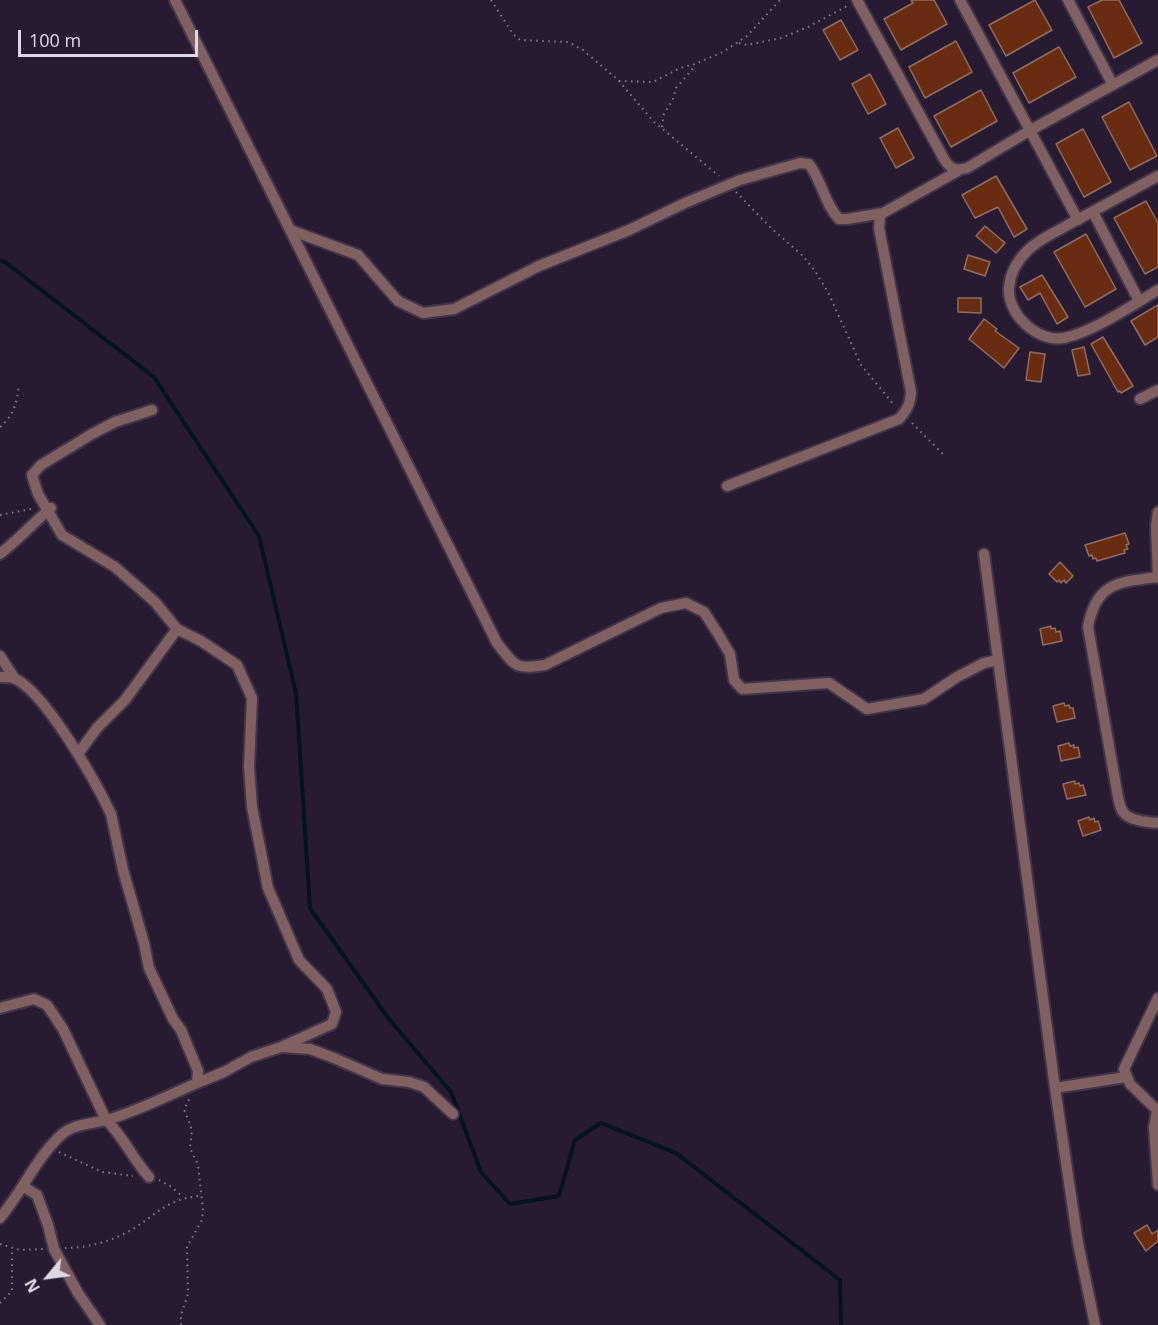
<!DOCTYPE html>
<html>
<head>
<meta charset="utf-8">
<style>
	body { margin:0 }
	#map { position:relative; width:1158px; height:1325px; overflow:hidden; background:#281b31; font-family:"Open Sans",sans-serif }
	canvas { display:block }
	.north { position:absolute; left:18px; top:1247px; width:60px; height:60px; -webkit-text-stroke:4px #281b31; paint-order:stroke; rotate:241deg; font-size:16px; font-weight:700; line-height:24px; text-align:center; color:#e0d7e6 }
	.north::after { content:''; display:block; margin:auto; width:21px; height:27px; background:#e0d7e6; clip-path:polygon(50% 0,100% 100%,50% 72%,0 100%) }
	.scale { position:absolute; left:18px; top:30px; width:180px; height:27px; box-sizing:border-box; border:3px solid #e0d7e6; border-top:0; padding-left:8px; font-size:18px; line-height:21px; white-space:nowrap; color:#e0d7e6; -webkit-text-stroke:4px #281b31; paint-order:stroke }
</style>
</head>
<body>
<div id="map">
<canvas width="1158" height="1325"></canvas>
<div class="north">N</div>
<div class="scale">100 m</div>
</div>
<script>
const ctx = document.querySelector('canvas').getContext('2d');
ctx.lineJoin = 'round';
function trace(path, color, width, dash) { ctx.strokeStyle = color; ctx.lineWidth = width; ctx.lineCap = dash ? 'butt' : 'round'; ctx.setLineDash(dash || []); ctx.stroke(path); }
function fillPath(path, color) { ctx.fillStyle = color; ctx.fill(path, 'evenodd'); }
const stream = new Path2D(`
	M0 261 5 262 154 377 259 536 296 693 310 908 388 1018 451 1092 481 1172 510 1204 559 1196 575 1140 601 1123 676 1153 840 1280 841 1325`);
const building = new Path2D(`
	M911 0H934L947 24 901 50 884 19 913 3Z
	M1035 0 1052 30 1006 56 989 25Z
	M1102 0H1119L1142 43 1114 58 1088 7Z
	M841 20 858 50 840 60 823 30Z
	M956 41 972 72 925 98 909 67Z
	M1059 47 1076 77 1029 103 1013 73Z
	M870 74 886 104 868 114 852 84Z
	M981 90 997 121 951 147 934 116Z
	M1129 102 1157 156 1130 170 1102 117Z
	M898 128 914 158 896 168 880 138Z
	M1083 129 1111 182 1084 197 1056 144Z
	M996 176 1027 229 1014 237 998 207 975 218 962 195Z
	M1146 201 1158 223V267L1145 274 1114 218Z
	M985 226 1005 243 996 253 976 236Z
	M1086 234 1116 289 1085 307 1054 252Z
	M968 255 990 262 985 276 964 269Z
	M1042 275 1068 317 1057 324 1040 293 1028 300 1020 287Z
	M958 298H981V313L958 312Z
	M1158 305V337L1145 345 1131 321Z
	M984 319 997 329 995 331 1019 348 1004 368 969 339Z
	M1103 337 1133 386 1121 393 1120 391 1118 392 1091 344Z
	M1084 347 1090 374 1078 376 1072 350Z
	M1030 352 1045 354 1041 382 1026 380Z
	M1125 533 1129 544 1126 545 1128 549 1124 550 1125 553 1097 561 1096 558 1093 559 1092 555 1089 556 1085 545Z
	M1060 562 1073 576 1066 583 1064 580 1061 583 1059 580 1057 582 1049 574Z
	M1051 626V629L1055 628 1056 632 1060 631 1062 641 1043 645 1040 629Z
	M1064 703 1065 706 1069 705 1070 708H1073L1075 718 1057 722 1053 706Z
	M1069 743 1070 746 1074 745V748L1078 747 1080 757 1061 761 1058 746Z
	M1075 781V784L1079 783 1080 786 1083 785 1086 795 1067 799 1063 784Z
	M1089 817 1090 820 1094 818 1095 822 1098 821 1101 830 1083 836 1078 821Z
	M1147 1225 1152 1234 1158 1230V1241L1146 1251 1134 1233Z`);
const path = new Path2D(`
	M491 0 513 34 520 40 568 42 583 50 618 80 654 122 719 176
	M739 43 747 45 781 38 808 27 847 6
	M619 81 653 82 680 68 695 64 723 52 747 36 780 0
	M662 127 664 114 673 99 676 88 695 66
	M736 192 772 229 803 256 815 271 828 292 861 365 895 406
	M912 423 944 455
	M0 427C14 415 17 402 19 385
	M0 515 31 509
	M59 1152 102 1172 133 1176
	M159 1180 172 1187 183 1197
	M0 1244 20 1250 44 1249
	M65 1248C88 1248 113 1241 133 1229 158 1213 168 1199 199 1196
	M0 1303 12 1291V1248
	M181 1325V1315L188 1294 187 1247 202 1220 203 1210 198 1165 190 1148 192 1130 184 1109 190 1098`);
const street = new Path2D(`
	M175 0 497 643C515 666 515 670 545 665L661 608 686 603 704 612 717 632 730 654 734 680 742 689 829 683 867 709 924 699 957 677 984 663 998 660
	M857 0 944 159C950 169 955 171 967 168L1029 131 1158 60
	M960 0 1078 220
	M1068 0 1113 85
	M1158 176C1130 191 1102 207 1073 222 1058 231 1039 239 1027 251 1017 261 1010 274 1009 288 1007 314 1038 343 1064 338 1095 331 1131 306 1158 290
	M1093 212 1139 301
	M290 230 358 255 398 301 423 313 454 309 539 266 629 230 685 203 740 180 800 163 809 164C822 181 824 203 839 219H847L883 213
	M1140 399 1158 390
	M152 410 115 422 92 434 41 465 32 475 38 494 62 535 115 567 155 602 177 629
	M727 486 899 419C907 410 910 405 911 392L879 228 880 216 883 213 958 171
	M1158 512 1156 526 1158 578
	M0 554C18 540 33 523 51 508
	M984 554 1055 1088 1078 1243 1095 1325
	M1158 577C1119 582 1096 582 1088 627L1118 797C1119 801 1120 808 1123 812 1130 821 1147 822 1158 823
	M0 656 15 679
	M0 677C5 677 9 677 14 678 45 692 96 782 111 814L123 870 144 943 149 968 173 1019 181 1030 198 1071 197 1083C167 1096 138 1111 107 1120 91 1124 72 1124 60 1136 35 1160 22 1192 0 1218
	M78 754 97 728 125 700 177 629 201 641 237 665 252 698 249 767 252 807 268 888 299 960 327 989 336 1012 332 1024 281 1047
	M1158 998 1124 1069 1130 1084 1158 1111
	M0 1008 34 999 47 1005 63 1029 106 1120C124 1137 132 1158 149 1177
	M197 1083 224 1072 251 1057 281 1047 310 1049 334 1058 382 1079 409 1082 424 1087 453 1114
	M1055 1088 1126 1077
	M1157 1111 1154 1127 1158 1185
	M24 1187 37 1195 48 1225 54 1249 78 1293 100 1325`);
trace(stream, '#00141e', 4);
fillPath(building, '#6a2c11');
trace(building, '#8e6e62', 1.5);
trace(street, '#42354a', 14);
trace(path, '#867b8d', 2, [1.5, 4.5]);
trace(street, '#816061', 10);
</script>
</body>
</html>
